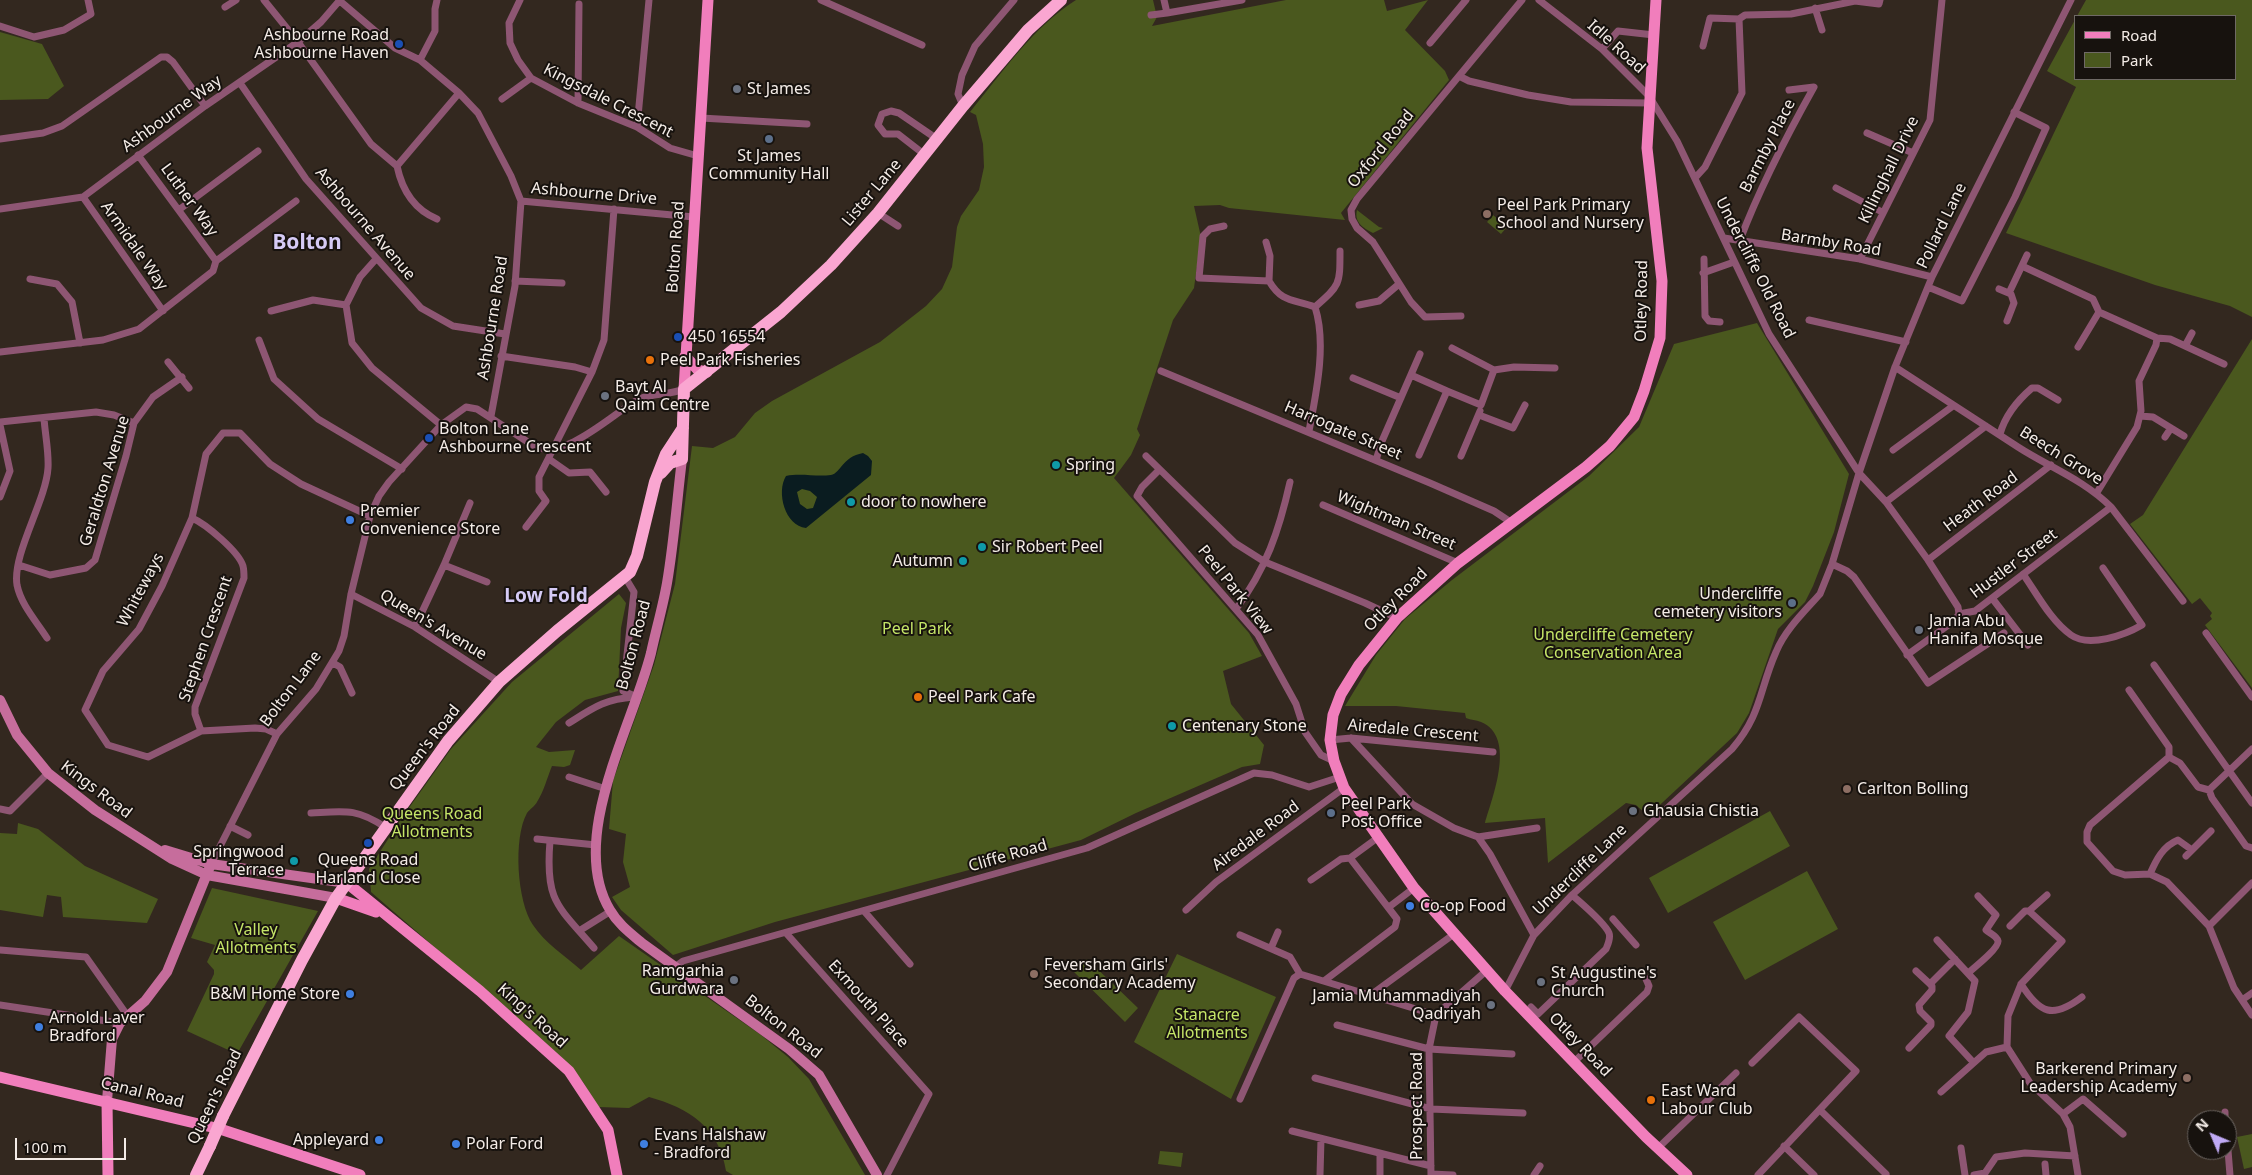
<!DOCTYPE html>
<html>
<head>
<meta charset="utf-8">
<style>
	body { margin:0 }
	#map { position:relative; width:2252px; height:1175px; overflow:hidden; background:#33281f; font-family:"Noto Sans",sans-serif }
	canvas { display:block }
	.legend { position:absolute; left:2074px; top:15px; width:162px; height:65px; box-sizing:border-box; background:#17120e; border:1px solid #6f6965; margin:0; padding:6px 9px; list-style:none; font-size:15px; color:#f4ece7 }
	.legend li { display:flex; align-items:center; gap:10px; height:25px }
	.legend b { width:25px; border:1px solid #6f6965 }
	.north { position:absolute; left:2187px; top:1110px; width:50px; height:50px; box-sizing:border-box; background:#17120e; border:1px solid #6f6965; border-radius:50%; rotate:315deg; font-size:14px; font-weight:700; line-height:20px; text-align:center; color:#f4ece7 }
	.north::after { content:''; display:block; margin:auto; width:18px; height:22px; background:#bfa9f4; clip-path:polygon(50% 0,100% 100%,50% 72%,0 100%) }
	.scale { position:absolute; left:15px; top:1138px; width:111px; height:22px; box-sizing:border-box; border:2px solid #f4ece7; border-top:0; padding-left:6px; font-size:15px; line-height:18px; white-space:nowrap; color:#f4ece7; -webkit-text-stroke:4px #17120e; paint-order:stroke }
</style>
</head>
<body>
<div id="map">
<canvas width="2252" height="1175"></canvas>
<ul class="legend">
<li><b style="height:6px;background:#f17ebc"></b>Road</li>
<li><b style="height:14px;background:#4a581e"></b>Park</li>
</ul>
<div class="north">N</div>
<div class="scale">100 m</div>
</div>
<script>
const ctx = document.querySelector('canvas').getContext('2d');
ctx.lineJoin = 'round';
function fillPath(path, color) { ctx.fillStyle = color; ctx.fill(path, 'evenodd'); }
function trace(path, color, width, dash) { ctx.strokeStyle = color; ctx.lineWidth = width; ctx.lineCap = dash ? 'butt' : 'round'; ctx.setLineDash(dash || []); ctx.stroke(path); }
function drawText(font, color, halo, rows, align = 'center') {
  ctx.font = font + ' "Noto Sans",sans-serif'; ctx.lineWidth = 4; ctx.setLineDash([]); ctx.textBaseline = 'middle'; ctx.strokeStyle = halo; ctx.fillStyle = color; for (const [text, x, y, turn = 0] of rows) {
    ctx.save(); ctx.translate(x, y); ctx.rotate((+turn || 0) * Math.PI / 180); ctx.textAlign = isNaN(turn) ? turn : align; if (halo) ctx.strokeText(text, 0, 0); ctx.fillText(text, 0, 0); ctx.restore();
  }
}
const green = new Path2D(`
	M1076 0H1153L1157 17 1152 26 1286 0H1384L1387 11 1428 0 1405 30 1445 71 1449 80 1341 213 1345 220 1229 208 1220 205 1194 206 1201 237 1194 288 1173 320 1137 429 1140 435 1131 455 1114 478 1249 633 1262 656 1223 671 1231 704 1264 745 1260 764 1242 767 1136 813 1081 840 775 922 673 955 621 910 612 897 630 887 623 862 626 834 609 829 613 781 654 665 675 584 692 446 713 448 735 437 755 413 772 401 880 342 926 306 942 289 952 267 957 227 961 216 979 190 984 167 983 144 976 115 970 112C1002 73 1033 27 1076 0Z
	M2086 0H2252V317L2230 306 2155 285 2006 233 2076 87 2047 71 2076 18V79H2236V16H2077Z
	M0 32 42 44 64 86 48 99 0 100Z
	M1357 210 1379 227 1383 228 1373 233C1363 228 1354 222 1357 210Z
	M1493 215 1507 227 1501 234 1487 222Z
	M1757 323 1849 474 1834 532 1813 586 1805 602 1778 629 1749 713 1737 733 1648 816 1636 805 1626 803 1548 863 1545 818 1485 823C1492 798 1517 737 1481 722 1476 720 1471 720 1466 718L1465 713 1396 706H1345L1376 655 1405 619 1452 580 1589 476 1639 427 1674 344Z
	M2252 339V688L2205 625 2212 619 2210 616 2212 613 2200 598 2192 604 2130 524 2143 515Z
	M619 594 626 603 621 628 618 691 585 700 556 722 536 747 549 752 575 750 570 765 564 767 552 766C547 778 544 791 537 802 535 806 530 809 527 813 513 838 517 902 533 925 545 943 565 956 581 970L619 936 761 1035 788 1057 809 1079 865 1175H733L726 1171C719 1127 689 1108 649 1097L629 1108 598 1107 583 1082 560 1056 371 892 369 869 401 819 451 749 512 682Z
	M1770 811 1790 846 1668 913 1649 878Z
	M18 823 38 829 85 866 158 899 147 923 63 917 61 897 47 895 43 917 0 910V833L17 834Z
	M1807 871 1838 929 1745 980 1713 922Z
	M212 888 318 911 237 1054 187 1031 214 974V970L207 962 215 945 191 938Z
	M1177 954 1276 997 1231 1099 1134 1042Z
	M1087 959 1138 1008 1125 1022 1074 972Z
	M2252 1134V1167L2244 1169 2237 1137Z
	M1160 1151 1183 1153 1181 1167 1158 1164Z`);
const water = new Path2D(`
	M863 453 868 456 872 461 871 475 806 528C785 526 776 492 786 476 801 473 816 477 831 475 841 473 842 457 863 453ZM802 489 810 491 817 497 813 508 807 509 800 504 797 492Z`);
const street = new Path2D(`
	M264 0 298 42 371 144 397 166 459 93
	M520 0 509 23 510 43 518 60 531 78 578 103 637 127 670 148 698 156
	M821 0 922 45
	M1164 0 1167 13 1242 0
	M1539 0 1602 49 1649 96 1677 141 1769 334 1859 473 1886 502 1928 560 1958 607 1959 614
	M340 1 395 48 420 60 459 93 478 113 511 176 521 201 515 286 491 416
	M225 7 236 0
	M1815 8 1822 30
	M1151 15 1167 13
	M0 26 34 37 64 30 91 14 88 0
	M1430 43 1466 0
	M1703 46 1710 18 1739 19 1745 15 1791 14 1855 1 1879 4 1880 0
	M1602 49 1618 31 1654 35
	M420 60 435 31V9L437 0
	M1459 76 1469 81 1528 95 1571 102 1649 103
	M240 83 306 179 421 308 453 326 505 334
	M502 99 531 78
	M578 103 579 4
	M963 106 958 94 962 75 975 46 1014 0
	M701 118 807 124
	M637 127 649 0
	M1867 133 1913 153
	M0 139 43 133 62 126 161 57H167L173 62 205 106
	M138 155 216 261
	M925 155 898 134H885L878 125 882 114 891 111 899 113 937 139
	M397 166C402 190 413 209 437 219
	M1695 178 1705 167 1742 93 1739 19
	M1836 188 1882 212
	M83 197 163 311
	M521 201 694 217
	M0 209 83 197 205 106 298 42 321 22 340 0
	M180 209 258 151
	M878 213 898 226
	M1224 226 1210 229 1203 236 1199 278 1269 281
	M1724 238 1860 259 1932 277
	M1740 240C1760 187 1786 137 1814 87L1789 90
	M1266 242 1270 256 1269 281
	M376 259 360 277 346 305 352 343 372 368 441 425
	M1704 259 1705 316 1709 321 1720 322
	M1860 259 1930 120 1942 0
	M216 261 296 201
	M2022 266 2093 299 2099 312 2157 338 2156 345 2139 381 2141 411 2137 427 2096 494
	M1703 273 1734 262
	M30 279 57 284 72 302 80 343
	M515 281 562 283
	M1269 281C1282 303 1293 299 1315 307 1327 344 1316 394 1309 431
	M1928 287 1962 301 2015 197 2046 128 2014 112
	M1999 289 2011 294 2014 303 2007 321
	M2009 293 2027 255
	M1359 305 1379 301 1399 284
	M1315 307C1340 285 1340 285 1340 251
	M271 311 313 300 346 305
	M1461 316 1425 317 1411 302 1373 242 1357 228 1352 219 1351 210 1357 199 1522 0
	M1809 320 1906 342
	M2157 338 2170 339 2224 364
	M259 340 274 379 318 419 402 469
	M2185 346 2192 333
	M2078 347 2099 312
	M0 352 103 340 139 329 213 271 216 261
	M501 356 575 367 592 372
	M168 362 189 388
	M1895 367C1936 394 1977 420 2018 447 2049 467 2084 480 2111 507L2183 601
	M1494 370 1514 367 1555 368
	M1161 371 1430 483 1494 511 1512 523
	M1411 375 1447 391
	M1353 378 1401 398
	M1479 415 1513 428 1525 405
	M2140 416 2153 417 2184 436
	M44 418C45 434 49 452 48 468 46 501 12 554 17 585 21 605 37 622 47 638
	M0 422 96 412 114 415 134 423
	M0 425 10 471 0 497
	M2000 434C2005 416 2018 400 2032 388H2038L2058 400
	M2165 437 2171 428
	M1893 450 1953 406
	M1419 455 1447 391 1481 405 1494 370 1452 348
	M1146 456 1235 543 1265 562 1365 603 1397 618
	M1461 456 1480 411
	M549 459 569 473 590 472 606 492
	M1376 460 1382 441 1420 354
	M1159 470 1142 487 1137 496 1258 635 1296 704 1305 732 1321 755 1334 761
	M1886 502 1986 426
	M1323 505 1458 563
	M192 518C206 524 239 552 243 566 244 570 244 575 244 578L195 707V714L201 731
	M526 527 546 501 539 491V477L592 372 604 340 614 209
	M1928 560 2051 465
	M1832 564 1847 571 1854 577 1928 683 2004 633
	M19 565 50 575 86 568 95 560 126 456 134 423 153 397 182 377
	M444 565 487 582
	M2023 574C2037 594 2051 621 2071 635 2089 648 2125 635 2142 625L2103 568
	M625 577 634 592 623 691 637 697
	M351 594 415 627 499 682
	M1992 598 2028 645
	M1236 609C1266 569 1279 531 1290 482
	M415 627 444 565 470 503
	M2206 633 2252 697
	M1907 655 1954 621 1959 614 1975 611 2111 507
	M333 663 340 667 352 693
	M2154 665 2252 803
	M2129 690 2169 747V757L2180 763 2198 787 2209 790 2212 798 2246 846 2252 848
	M569 723C593 708 605 699 634 697
	M277 734 266 729 255 728 201 731 148 757 108 745 85 710 103 671 139 629 162 586 192 518 206 454 223 433H240L270 464 301 484 370 516
	M1351 738 1412 804 1454 828 1478 837 1537 828
	M1330 740 1351 738 1493 752
	M2169 757 2090 825 2087 832V842L2113 871 2125 875 2150 874 2167 882 2209 926 2234 988 2252 1015
	M569 777 606 789
	M2209 790 2252 749
	M0 809 10 811 48 773
	M311 813C345 811 356 808 385 827
	M230 826 248 835
	M1478 837 1490 854 1534 935
	M537 839 596 845
	M550 841C545 901 557 905 594 948
	M2186 856 2192 850
	M211 864 277 734 316 689 339 651 344 636 351 594 370 516 379 496 389 482 441 425 466 407 477 409 534 446C566 461 613 413 639 399 653 393 670 395 684 389
	M2150 874C2156 860 2163 846 2178 840L2192 850 2211 831
	M1311 880 1341 859 1350 858 1380 836
	M2047 895 2029 911 2062 941 2021 984 2008 1016 2007 1047 2030 1083 2063 1114 2070 1127 2078 1175
	M1389 907 1414 888
	M1186 910 1216 882 1344 788
	M864 911 910 964
	M1613 919 1636 945
	M2010 926 2025 911H2029
	M2209 926 2252 883
	M579 931 611 911
	M786 933 929 1094 887 1175
	M1240 935 1290 957 1300 974
	M1937 940 1975 981 1968 1012 1949 1036 1973 1062
	M1271 948 1278 932
	M0 950 86 957 127 1015
	M676 966 683 961 1087 848 1254 773 1272 775 1309 787 1340 777
	M1916 971 1930 984 1955 959
	M1968 973C1975 967 1999 948 1998 941 1997 936 1989 933 1986 930L1996 915 1978 896
	M1300 974 1436 1015
	M1324 981 1395 927 1397 919 1350 858
	M2021 984C2040 1014 2053 1019 2082 997
	M1505 991 1534 935 1572 895 1732 749C1762 714 1759 690 1776 652 1785 630 1804 612 1820 594L1832 564 1859 473 1895 367 1932 277 2071 0
	M1372 994 1454 934
	M2242 1000 2252 993
	M0 1005 120 1023
	M1531 1007 1538 1014 1606 949C1608 944 1611 938 1609 933 1604 922 1582 904 1572 895
	M1337 1025 1429 1049 1512 1054
	M1909 1048 1931 1025V1022L1920 1011 1919 1005 1932 990V986L1930 984
	M1574 1062 1647 992 1649 986 1646 979
	M1752 1063 1799 1017 1856 1071 1758 1175
	M1315 1078 1431 1109 1523 1113
	M1941 1092 1986 1052 2007 1047
	M1240 1099 1294 978 1300 974
	M1820 1110 1886 1174
	M2225 1112V1120
	M2063 1114 2083 1099 2123 1134
	M1292 1131 1431 1166
	M2227 1138 2230 1175
	M1784 1146 1814 1175
	M1658 1148 1736 1073
	M1961 1148 1965 1175
	M2045 1164 2046 1175
	M1985 1173 1996 1157 2025 1153 2075 1156
	M1431 1174 1453 1175
	M1320 1175 1321 1139
	M1380 1175V1153
	M1431 1175 1429 1049 1436 1015 1486 971
	M1534 1175 1540 1166
	M1974 1175 1985 1173`);
const secondary = new Path2D(`
	M682 459C677 500 674 542 667 583 663 606 656 630 651 653 633 725 567 839 610 910 618 924 630 933 642 943L789 1049 819 1075 877 1175
	M0 700 17 735 48 773 95 810 172 859 207 875 336 898
	M165 850 211 864 347 883
	M107 1101 112 1039 120 1023 145 1001 167 972 211 864`);
const primary = new Path2D(`
	M1656 0 1647 148 1662 281 1660 338 1644 391 1634 417 1610 446 1586 467 1458 563 1397 618 1359 665 1341 694 1333 715 1330 740 1334 761 1344 788 1414 888 1505 991 1646 1137 1687 1175
	M685 356 698 370 707 372
	M684 389 708 0
	M347 883 480 991 569 1071 608 1130 617 1175
	M336 898 376 912
	M0 1077 220 1129 360 1175
	M107 1101 108 1175`);
const highway = new Path2D(`
	M661 473 670 463 682 459 684 389 781 312 831 265 878 213 963 106 1028 30 1061 0
	M223 1116 302 960 336 898 448 741 499 682 557 631 630 572 637 556 655 482 666 454 683 428
	M196 1175 210 1146`);
const highwayBridge = new Path2D(`
	M210 1146 223 1116`);
const markers = [
	[399,44,5,"#1a4fb4"],
	[737,89,5,"#6b7280"],
	[769,139,5,"#5c6f8a"],
	[1487,214,5,"#8d6e63"],
	[678,337,5,"#1a4fb4"],
	[650,360,5,"#e8710a"],
	[605,396,5,"#6b7280"],
	[429,438,5,"#1a4fb4"],
	[1056,465,5,"#0f9aa8"],
	[851,502,5,"#0f9aa8"],
	[350,520,5,"#3f7fe0"],
	[982,547,5,"#0f9aa8"],
	[963,561,5,"#0f9aa8"],
	[1792,603,5,"#5c6f8a"],
	[1919,630,5,"#6b7280"],
	[918,697,5,"#e8710a"],
	[1172,726,5,"#0f9aa8"],
	[1847,789,5,"#8d6e63"],
	[1633,811,5,"#6b7280"],
	[1331,813,5,"#5c6f8a"],
	[368,843,5,"#1a4fb4"],
	[294,861,5,"#0f9aa8"],
	[1410,906,5,"#3f7fe0"],
	[1034,974,5,"#8d6e63"],
	[734,980,5,"#6b7280"],
	[1541,982,5,"#6b7280"],
	[350,994,5,"#3f7fe0"],
	[1491,1005,5,"#6b7280"],
	[39,1027,5,"#3f7fe0"],
	[2187,1078,5,"#8d6e63"],
	[1651,1100,5,"#e8710a"],
	[379,1140,5,"#3f7fe0"],
	[456,1144,5,"#3f7fe0"],
	[644,1144,5,"#3f7fe0"]
];
const poiNames = [
	["Ashbourne Road",389,35,"right"],
	["Ashbourne Haven",389,53,"right"],
	["St James",747,89],
	["St James",769,156,"center"],
	["Community Hall",769,174,"center"],
	["Peel Park Primary",1497,205],
	["School and Nursery",1497,223],
	["450 16554",688,337],
	["Peel Park Fisheries",660,360],
	["Bayt Al",615,387],
	["Qaim Centre",615,405],
	["Bolton Lane",439,429],
	["Ashbourne Crescent",439,447],
	["Spring",1066,465],
	["door to nowhere",861,502],
	["Premier",360,511],
	["Convenience Store",360,529],
	["Sir Robert Peel",992,547],
	["Autumn",953,561,"right"],
	["Undercliffe",1782,594,"right"],
	["cemetery visitors",1782,612,"right"],
	["Jamia Abu",1929,621],
	["Hanifa Mosque",1929,639],
	["Peel Park Cafe",928,697],
	["Centenary Stone",1182,726],
	["Carlton Bolling",1857,789],
	["Peel Park",1341,804],
	["Post Office",1341,822],
	["Ghausia Chistia",1643,811],
	["Springwood",284,852,"right"],
	["Terrace",284,870,"right"],
	["Queens Road",368,860,"center"],
	["Harland Close",368,878,"center"],
	["Co-op Food",1420,906],
	["Feversham Girls'",1044,965],
	["Secondary Academy",1044,983],
	["Ramgarhia",724,971,"right"],
	["Gurdwara",724,989,"right"],
	["St Augustine's",1551,973],
	["Church",1551,991],
	["B&M Home Store",340,994,"right"],
	["Jamia Muhammadiyah",1481,996,"right"],
	["Qadriyah",1481,1014,"right"],
	["Arnold Laver",49,1018],
	["Bradford",49,1036],
	["Barkerend Primary",2177,1069,"right"],
	["Leadership Academy",2177,1087,"right"],
	["East Ward",1661,1091],
	["Labour Club",1661,1109],
	["Evans Halshaw",654,1135],
	["- Bradford",654,1153],
	["Appleyard",369,1140,"right"],
	["Polar Ford",466,1144]
];
const streetNames = [
	["Idle Road",1616,47,42],
	["Kingsdale Crescent",608,101,27],
	["Ashbourne Way",172,114,-36],
	["Barmby Place",1768,146,-63],
	["Oxford Road",1381,149,-51],
	["Killinghall Drive",1889,170,-64],
	["Lister Lane",872,193,-50],
	["Ashbourne Drive",594,194,5],
	["Luther Way",189,200,54],
	["Ashbourne Avenue",365,224,49],
	["Pollard Lane",1942,226,-64],
	["Barmby Road",1831,243,9],
	["Armidale Way",134,246,55],
	["Bolton Road",676,247,-86],
	["Undercliffe Old Road",1755,268,63],
	["Otley Road",1642,301,-89],
	["Ashbourne Road",493,318,-81],
	["Harrogate Street",1343,431,23],
	["Beech Grove",2061,456,32],
	["Geraldton Avenue",105,481,-73],
	["Heath Road",1981,502,-37],
	["Wightman Street",1396,521,23],
	["Hustler Street",2014,564,-37],
	["Whiteways",141,590,-62],
	["Peel Park View",1235,590,51],
	["Otley Road",1396,600,-45],
	["Queen's Avenue",433,625,31],
	["Stephen Crescent",206,639,-71],
	["Bolton Road",634,645,-75],
	["Bolton Lane",291,689,-53],
	["Airedale Crescent",1413,731,5],
	["Queen's Road",425,748,-52],
	["Kings Road",96,790,37],
	["Airedale Road",1256,836,-37],
	["Cliffe Road",1008,856,-16],
	["Undercliffe Lane",1580,870,-44],
	["Exmouth Place",868,1004,48],
	["King's Road",532,1016,42],
	["Bolton Road",783,1027,38],
	["Otley Road",1580,1045,46],
	["Canal Road",142,1093,14],
	["Queen's Road",215,1097,-64],
	["Prospect Road",1417,1106,-90]
];
const parkNames = [
	["Peel Park",917,629],
	["Undercliffe Cemetery",1613,635],
	["Conservation Area",1613,653],
	["Queens Road",432,814],
	["Allotments",432,832],
	["Valley",256,930],
	["Allotments",256,948],
	["Stanacre",1207,1015],
	["Allotments",1207,1033]
];
const quarterNames = [
	["Low Fold",546,597]
];
const districtNames = [
	["Bolton",307,243]
];
fillPath(green, '#4a581e');
fillPath(water, '#0a1c20');
trace(street, '#8e5673', 7);
trace(secondary, '#c66d9c', 10);
trace(primary, '#f17ebc', 11);
trace(highway, '#faa6d1', 12);
trace(highwayBridge, '#faa6d1', 12);
for (const [x, y, r, color] of markers) { const dot = new Path2D(); dot.arc(x, y, r, 0, 2 * Math.PI); ctx.fillStyle = color; ctx.fill(dot); trace(dot, '#17120e', 2); }
drawText('16px', '#f4ece7', '#17120e', poiNames, 'left');
drawText('16px', '#f4ece7', '#17120e', streetNames);
drawText('16px', '#c5e568', '#17120e', parkNames);
drawText('bold 19px', '#d5caf5', '#17120e', quarterNames);
drawText('bold 21px', '#d5caf5', '#17120e', districtNames);
</script>
</body>
</html>
